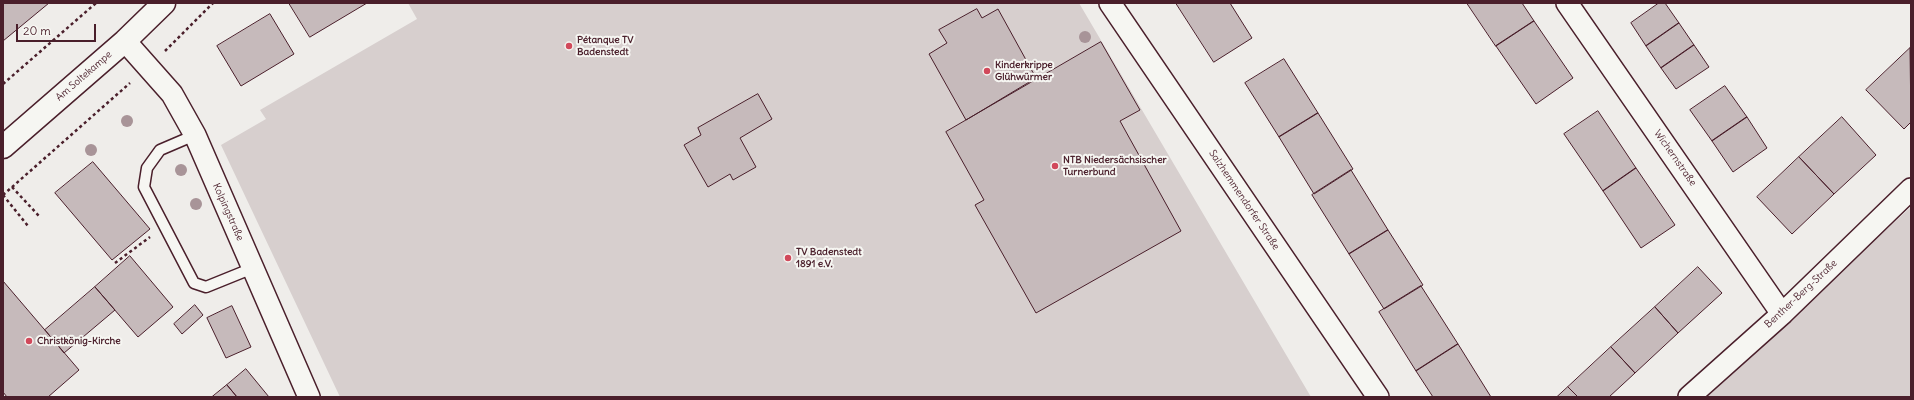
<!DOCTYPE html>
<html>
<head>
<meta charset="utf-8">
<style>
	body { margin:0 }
	#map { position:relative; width:1914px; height:400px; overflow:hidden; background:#efedea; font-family:Delius,sans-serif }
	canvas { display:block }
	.frame { position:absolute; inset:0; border:4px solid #4a1f2b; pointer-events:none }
	.scale { position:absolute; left:16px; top:24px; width:80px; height:18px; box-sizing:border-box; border:2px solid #4a1f2b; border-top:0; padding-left:5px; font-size:12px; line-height:14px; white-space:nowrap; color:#4a1f2b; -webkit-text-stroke:3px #f6f6f2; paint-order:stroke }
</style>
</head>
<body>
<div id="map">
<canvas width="1914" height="400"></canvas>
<div class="frame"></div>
<div class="scale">20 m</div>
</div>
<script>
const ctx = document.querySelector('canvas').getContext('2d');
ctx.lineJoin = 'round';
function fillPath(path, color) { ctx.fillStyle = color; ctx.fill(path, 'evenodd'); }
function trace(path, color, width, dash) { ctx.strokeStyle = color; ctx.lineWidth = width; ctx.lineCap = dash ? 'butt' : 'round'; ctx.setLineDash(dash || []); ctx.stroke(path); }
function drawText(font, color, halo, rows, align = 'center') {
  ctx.font = font + ' Delius,sans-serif'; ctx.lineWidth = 4; ctx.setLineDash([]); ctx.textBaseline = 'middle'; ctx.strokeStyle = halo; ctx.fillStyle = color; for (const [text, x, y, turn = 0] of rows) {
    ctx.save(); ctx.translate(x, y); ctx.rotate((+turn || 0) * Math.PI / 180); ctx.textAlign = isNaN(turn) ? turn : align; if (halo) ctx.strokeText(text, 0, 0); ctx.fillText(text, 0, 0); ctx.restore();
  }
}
const green = new Path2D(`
	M408 3H1079L1311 397H340L221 145 266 119 260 110 417 19Z
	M1911 207V397H1702Z`);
const building = new Path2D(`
	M3 3H49L3 41Z
	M289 3H367L310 37Z
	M1176 3H1230L1252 38 1214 62Z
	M1467 3H1522L1534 21 1496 46Z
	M1659 3H1665L1679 23 1646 46 1631 23Z
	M977 9 982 18 998 9 1036 78 966 120 929 54 947 43 939 30Z
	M270 14 294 54 241 86 217 46Z
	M1534 21 1573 78 1536 104 1496 46Z
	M1679 23 1694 45 1661 68 1646 46Z
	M1101 42 1140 110 1120 121 1181 231 1036 313 975 205 984 200 946 132Z
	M1694 45 1709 67 1676 89 1661 68Z
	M1910 48 1911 122 1904 129 1866 90Z
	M1284 59 1318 113 1279 137 1245 83Z
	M1725 86 1747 117 1712 141 1690 110Z
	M758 94 772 119 740 138 756 167 733 180 730 174 708 187 684 145 701 135 698 128Z
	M1598 111 1636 168 1603 191 1564 134Z
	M1318 113 1353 169 1314 194 1279 137Z
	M1747 117 1767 148 1733 172 1712 141Z
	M1842 117 1876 155 1834 194 1799 157Z
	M1799 157 1834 194 1792 234 1757 197Z
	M93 162 150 229 112 260 55 193Z
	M1636 168 1675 225 1641 248 1603 191Z
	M1351 170 1388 230 1349 254 1312 195Z
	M1388 230 1423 285 1384 309 1349 254Z
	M130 256 173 307 138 337 95 287Z
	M1698 267 1722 293 1678 333 1655 307Z
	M3 281 79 370 48 397H7L3 392Z
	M1421 286 1458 344 1416 371 1379 312Z
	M95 287 115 310 64 353 45 330Z
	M195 305 203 315 182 334 174 324Z
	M232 306 251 347 226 358 207 318Z
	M1655 307 1678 333 1635 373 1611 347Z
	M1458 344 1491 397H1433L1416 371Z
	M1611 347 1635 373 1609 397H1578L1568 387Z
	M246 369 269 397H237L227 385Z
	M227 385 237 397H212Z
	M1568 387 1578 397H1557Z`);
const path = new Path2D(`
	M165 51 213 3
	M3 84 96 3
	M12 187 39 216
	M3 195 130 83
	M3 195 28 226
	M115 263 150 237`);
const lane = new Path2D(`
	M195 135 160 150 147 168 144 187 194 283 206 287 253 268`);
const street = new Path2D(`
	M1110 3 1378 397
	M1567 3 1782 314
	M125 41 172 94 195 135 309 397
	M1689 397 1782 314 1911 189`);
const secondary = new Path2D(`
	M3 147 125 41 164 3`);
const trees = [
	[1085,37],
	[127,121],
	[91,150],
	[181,170],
	[196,204]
];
const markers = [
	[569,46,4,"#d1495b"],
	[987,71,4,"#d1495b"],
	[1055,166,4,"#d1495b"],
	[788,258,4,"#d1495b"],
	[29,341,4,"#d1495b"]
];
const poiNames = [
	["Pétanque TV",577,40],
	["Badenstedt",577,52],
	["Kinderkrippe",995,65],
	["Glühwürmer",995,77],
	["NTB Niedersächsischer",1063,160],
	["Turnerbund",1063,172],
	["TV Badenstedt",796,252],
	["1891 e.V.",796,264],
	["Christkönig-Kirche",37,341]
];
const streetNames = [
	["Am Soltekampe",84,76,-41],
	["Wichernstraße",1675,158,55],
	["Salzhemmendorfer Straße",1244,200,56],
	["Kolpingstraße",228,212,66],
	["Benther-Berg-Straße",1801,294,-43]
];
fillPath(green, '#d7cfce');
fillPath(building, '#c6babb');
trace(building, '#4a1f2b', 1);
trace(lane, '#4a1f2b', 13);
trace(street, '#4a1f2b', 24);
trace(secondary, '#4a1f2b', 25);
trace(path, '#4a1f2b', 2.5, [3, 3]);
trace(lane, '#f6f6f2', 10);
trace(street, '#f6f6f2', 21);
trace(secondary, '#f6f6f2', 22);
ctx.fillStyle = '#a89498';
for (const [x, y] of trees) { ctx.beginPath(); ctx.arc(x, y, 6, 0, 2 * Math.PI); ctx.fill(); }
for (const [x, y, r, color] of markers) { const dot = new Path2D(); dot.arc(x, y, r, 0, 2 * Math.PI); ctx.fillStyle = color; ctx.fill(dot); trace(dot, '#f6f6f2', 1.5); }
drawText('bold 10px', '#4a1f2b', '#f6f6f2', poiNames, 'left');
drawText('10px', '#4a1f2b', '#f6f6f2', streetNames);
</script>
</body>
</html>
